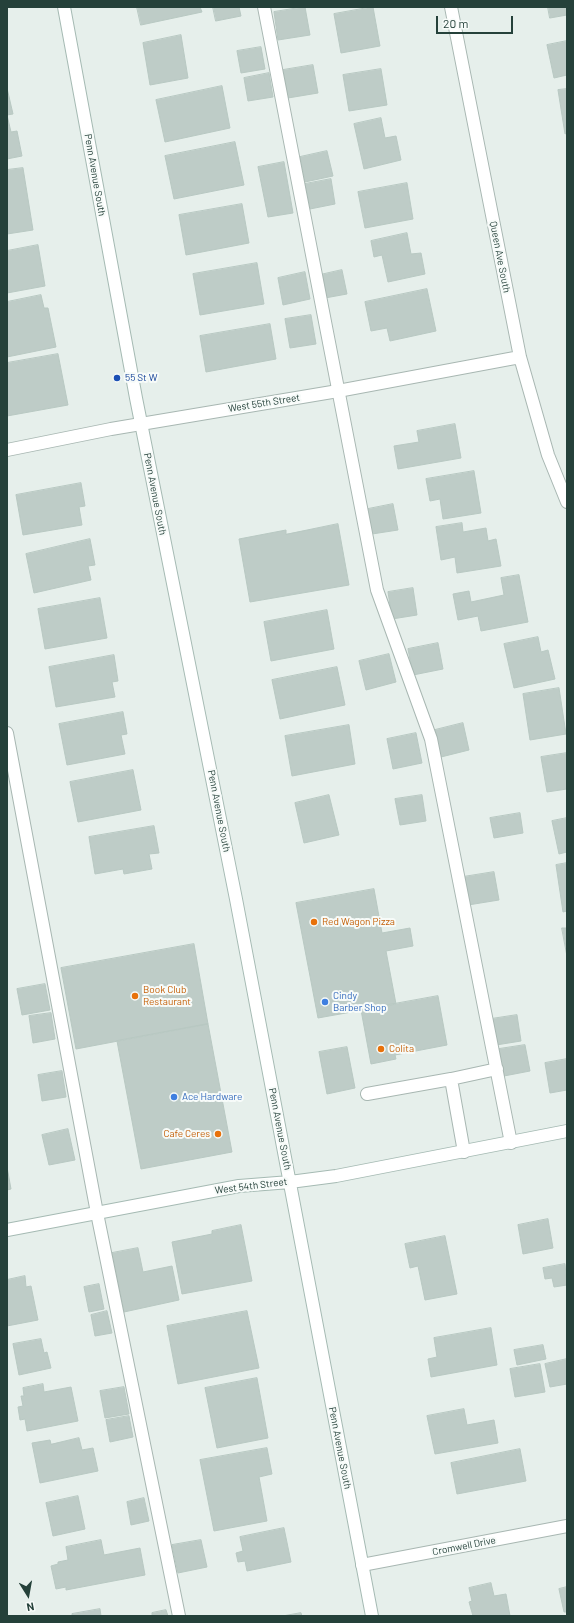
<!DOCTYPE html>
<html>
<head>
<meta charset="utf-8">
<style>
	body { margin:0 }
	#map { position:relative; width:574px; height:1623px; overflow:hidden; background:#e6efeb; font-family:Barlow,sans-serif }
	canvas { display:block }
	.frame { position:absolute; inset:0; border:8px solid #25413a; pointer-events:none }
	.north { position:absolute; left:8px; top:1575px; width:40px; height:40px; -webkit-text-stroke:3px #f7fbf9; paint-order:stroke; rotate:169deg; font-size:11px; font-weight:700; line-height:16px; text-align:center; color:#25413a }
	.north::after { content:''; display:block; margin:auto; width:14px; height:18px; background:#25413a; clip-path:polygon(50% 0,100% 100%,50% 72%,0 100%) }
	.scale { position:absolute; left:436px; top:16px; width:77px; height:18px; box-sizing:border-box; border:2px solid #25413a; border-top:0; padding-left:5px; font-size:12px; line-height:14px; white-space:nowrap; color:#25413a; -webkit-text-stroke:3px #f7fbf9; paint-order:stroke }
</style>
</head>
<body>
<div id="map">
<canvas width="574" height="1623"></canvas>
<div class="frame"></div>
<div class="north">N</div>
<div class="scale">20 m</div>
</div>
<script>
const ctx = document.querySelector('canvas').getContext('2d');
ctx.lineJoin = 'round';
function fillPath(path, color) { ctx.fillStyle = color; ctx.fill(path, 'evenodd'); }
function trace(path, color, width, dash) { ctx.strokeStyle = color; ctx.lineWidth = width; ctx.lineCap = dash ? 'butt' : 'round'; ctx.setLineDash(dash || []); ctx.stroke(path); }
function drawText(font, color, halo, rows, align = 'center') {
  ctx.font = font + ' Barlow,sans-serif'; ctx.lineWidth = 4; ctx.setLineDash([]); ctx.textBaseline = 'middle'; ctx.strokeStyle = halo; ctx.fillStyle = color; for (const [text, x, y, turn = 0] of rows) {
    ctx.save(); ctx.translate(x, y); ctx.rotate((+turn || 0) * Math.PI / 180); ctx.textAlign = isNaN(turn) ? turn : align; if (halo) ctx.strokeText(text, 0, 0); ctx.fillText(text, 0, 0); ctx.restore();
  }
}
const building = new Path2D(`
	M137 7H200L202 12 141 25Z
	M213 7H239L241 16 216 21Z
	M305 7 310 35 278 40 274 12Z
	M373 7 380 46 341 53 334 14Z
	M548 7H567V15L550 18Z
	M181 35 188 78 150 85 143 43Z
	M567 41V75L554 78 547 45Z
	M261 47 265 69 241 73 237 51Z
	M313 65 318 93 288 98 283 70Z
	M381 69 387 105 349 111 343 75Z
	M269 73 273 97 248 101 244 78Z
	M222 86 230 128 165 142 156 100Z
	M7 88 13 114 7 115 11 132 17 131 22 156 7 159Z
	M567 89V133L565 134 558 90Z
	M381 118 385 138 396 136 401 160 364 169 354 124Z
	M235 142 244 185 174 199 165 156Z
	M327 151 333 176 305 182 300 157Z
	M284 162 293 213 268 217 258 167Z
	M23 168 33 230 7 234V170Z
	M331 179 335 204 310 209 305 184Z
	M407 183 413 219 365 228 358 192Z
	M242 204 249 243 186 255 179 215Z
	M407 233 411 254 421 253 425 274 388 282 382 255 374 257 371 241Z
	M38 245 45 286 7 293V251Z
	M257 263 264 304 200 315 193 274Z
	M342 270 347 294 325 298 320 275Z
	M305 272 310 299 283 305 278 278Z
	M427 289 436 331 390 341 387 328 371 331 365 302Z
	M41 295 44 308H48L56 347 7 357V302Z
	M311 315 316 344 290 348 285 319Z
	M270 324 276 359 206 372 200 336Z
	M58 354 68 405 7 416V363Z
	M455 424 461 458 398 469 394 446 419 442 417 431Z
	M474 471 481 513 443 519 440 499 430 501 426 479Z
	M81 483 85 506 79 507 82 525 23 535 16 495Z
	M393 504 398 530 372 534 368 509Z
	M462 523 463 532 486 528 488 541 496 539 501 566 457 573 455 557 441 560 436 527Z
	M338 524 349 585 250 602 239 539 286 530V534Z
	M90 539 95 565 88 566 91 580 34 593 26 554Z
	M519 575 528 622 481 631 478 616 458 620 453 594 469 591 471 602 504 595 501 578Z
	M413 588 417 615 392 619 388 592Z
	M100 598 107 638 45 649 38 609Z
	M327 610 334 649 271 661 264 622Z
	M538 637 541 652 548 650 555 679 514 688 504 644Z
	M438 643 443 669 413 675 408 649Z
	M389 654 396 682 366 690 359 661Z
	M114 655 118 681 112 682 115 697 56 707 49 667Z
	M337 667 345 705 280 719 272 680Z
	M559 688 566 734 530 740 523 694Z
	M123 712 127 734 121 735 125 754 67 765 59 724Z
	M463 723 469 750 441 757 435 730Z
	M349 725 355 764 292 776 285 736Z
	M416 733 422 763 393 769 387 739Z
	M567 753V789L547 792 541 757Z
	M133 770 141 810 78 822 70 782Z
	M329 795 339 835 304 843 295 803Z
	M422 795 426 821 400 825 395 799Z
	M520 813 523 833 494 838 490 818Z
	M567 818V852L559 854 552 821Z
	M154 826 159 853 149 854 152 869 124 874 123 869 95 874 89 837Z
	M567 863V911L563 912 556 865Z
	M494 872 499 900 468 905 463 877Z
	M374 889 382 933 410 928 413 946 386 951 396 1004 318 1018 296 903Z
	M562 928H567V956Z
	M194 944 208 1024 76 1049 61 968Z
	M45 984 50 1010 22 1015 17 989Z
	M438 996 447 1045 395 1055 396 1059 371 1064 361 1010Z
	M51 1013 55 1039 33 1043 29 1016Z
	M517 1015 521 1041 496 1045 491 1019Z
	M208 1024 232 1152 141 1169 117 1041Z
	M525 1045 530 1071 504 1076 499 1049Z
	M347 1047 355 1088 327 1094 319 1052Z
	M567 1059V1090L550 1093 545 1063Z
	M62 1071 66 1097 42 1101 38 1075Z
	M68 1129 75 1160 49 1165 42 1135Z
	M7 1167 11 1189 7 1190Z
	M548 1219 553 1248 523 1254 518 1225Z
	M241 1225 252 1281 182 1294 172 1242 212 1234V1231Z
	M445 1236 457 1294 425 1300 418 1266 410 1268 405 1244Z
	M138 1248 143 1272 172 1266 179 1300 124 1312 112 1253Z
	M565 1264 567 1285 554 1287 552 1278 545 1279 543 1268Z
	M25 1276 26 1287 31 1286 38 1320 7 1326V1280Z
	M99 1284 104 1309 89 1312 84 1287Z
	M107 1311 112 1333 95 1336 91 1315Z
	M247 1311 259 1368 178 1384 167 1326Z
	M491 1328 497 1365 431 1377 428 1359 437 1357 434 1338Z
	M41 1339 44 1353 47 1352 51 1368 19 1375 13 1344Z
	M543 1345 546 1359 517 1365 514 1350Z
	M567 1359V1384L550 1387 545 1364Z
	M540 1364 545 1392 515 1397 510 1369Z
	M257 1378 268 1438 217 1448 205 1388Z
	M43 1384 44 1392 71 1387 78 1421 27 1431 25 1419 20 1420 18 1407 23 1406 21 1396H24L23 1388Z
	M124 1387 129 1414 105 1418 100 1391Z
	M464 1409 467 1425 494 1420 498 1443 435 1454 427 1416Z
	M129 1416 133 1437 110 1442 106 1420Z
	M79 1438 82 1450 93 1448 98 1471 40 1483 32 1443 50 1440 51 1444Z
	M267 1448 272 1474 259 1477 267 1521 214 1531 200 1460Z
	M520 1449 526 1481 457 1494 451 1463Z
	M78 1496 85 1529 53 1536 46 1503Z
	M144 1498 149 1521 131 1525 127 1502Z
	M284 1528 291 1562 247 1571 245 1561 238 1562 236 1553 243 1551 240 1537Z
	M101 1540 104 1555 140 1548 145 1575 66 1590V1587L56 1589 51 1566 58 1564V1562L68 1560 66 1547Z
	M201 1540 207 1567 178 1573 172 1545Z
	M491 1583 494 1596 506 1594 510 1616H473L469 1602 472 1601 469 1588Z
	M567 1587V1612H564L559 1589Z
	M100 1609 101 1616H72V1614Z
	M166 1610 168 1616H152V1613Z
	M301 1613 302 1616H283Z`);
const lane = new Path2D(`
	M264 7 377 590 431 739 511 1143
	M7 733 97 1213 179 1616
	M451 1079 497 1069
	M367 1094 451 1079 464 1152`);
const street = new Path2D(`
	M451 7 520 357 548 455 567 502
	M7 450 111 429 338 391 520 357
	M362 1565 567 1526`);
const secondary = new Path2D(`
	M64 7 136 398 236 899 372 1616
	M7 1230 239 1186 290 1182 336 1176 567 1131`);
const markers = [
	[117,378,4,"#1a4fb4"],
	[314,922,4,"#e8710a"],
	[135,996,4,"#e8710a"],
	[325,1002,4,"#3f7fe0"],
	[381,1049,4,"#e8710a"],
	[174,1097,4,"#3f7fe0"],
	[218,1134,4,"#e8710a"]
];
const streetNames = [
	["Penn Avenue South",95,175,80],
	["Queen Ave South",500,257,79],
	["West 55th Street",264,403,-9],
	["Penn Avenue South",155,494,79],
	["Penn Avenue South",219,811,79],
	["Penn Avenue South",280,1129,79],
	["West 54th Street",251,1186,-7],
	["Penn Avenue South",340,1448,79],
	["Cromwell Drive",464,1546,-11]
];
const transitNames = [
	["55 St W",125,378]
];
const foodNames = [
	["Red Wagon Pizza",322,922],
	["Book Club",143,990],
	["Restaurant",143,1002],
	["Colita",389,1049],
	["Cafe Ceres",210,1134,"right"]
];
const shopNames = [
	["Cindy",333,996],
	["Barber Shop",333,1008],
	["Ace Hardware",182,1097]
];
fillPath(building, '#beccc7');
trace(building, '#b8c8c2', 1);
trace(lane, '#a8b7b2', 14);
trace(street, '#a8b7b2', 14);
trace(secondary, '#a5bab3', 14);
trace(lane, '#fff', 12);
trace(street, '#fff', 12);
trace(secondary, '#fff', 12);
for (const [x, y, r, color] of markers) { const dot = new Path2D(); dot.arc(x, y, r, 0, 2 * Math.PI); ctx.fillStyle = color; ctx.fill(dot); trace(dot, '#f7fbf9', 1.5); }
drawText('10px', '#25413a', '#f7fbf9', streetNames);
drawText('10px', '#164399', '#f7fbf9', transitNames, 'left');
drawText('10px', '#c56008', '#f7fbf9', foodNames, 'left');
drawText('10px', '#366cbe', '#f7fbf9', shopNames, 'left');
</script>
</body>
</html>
